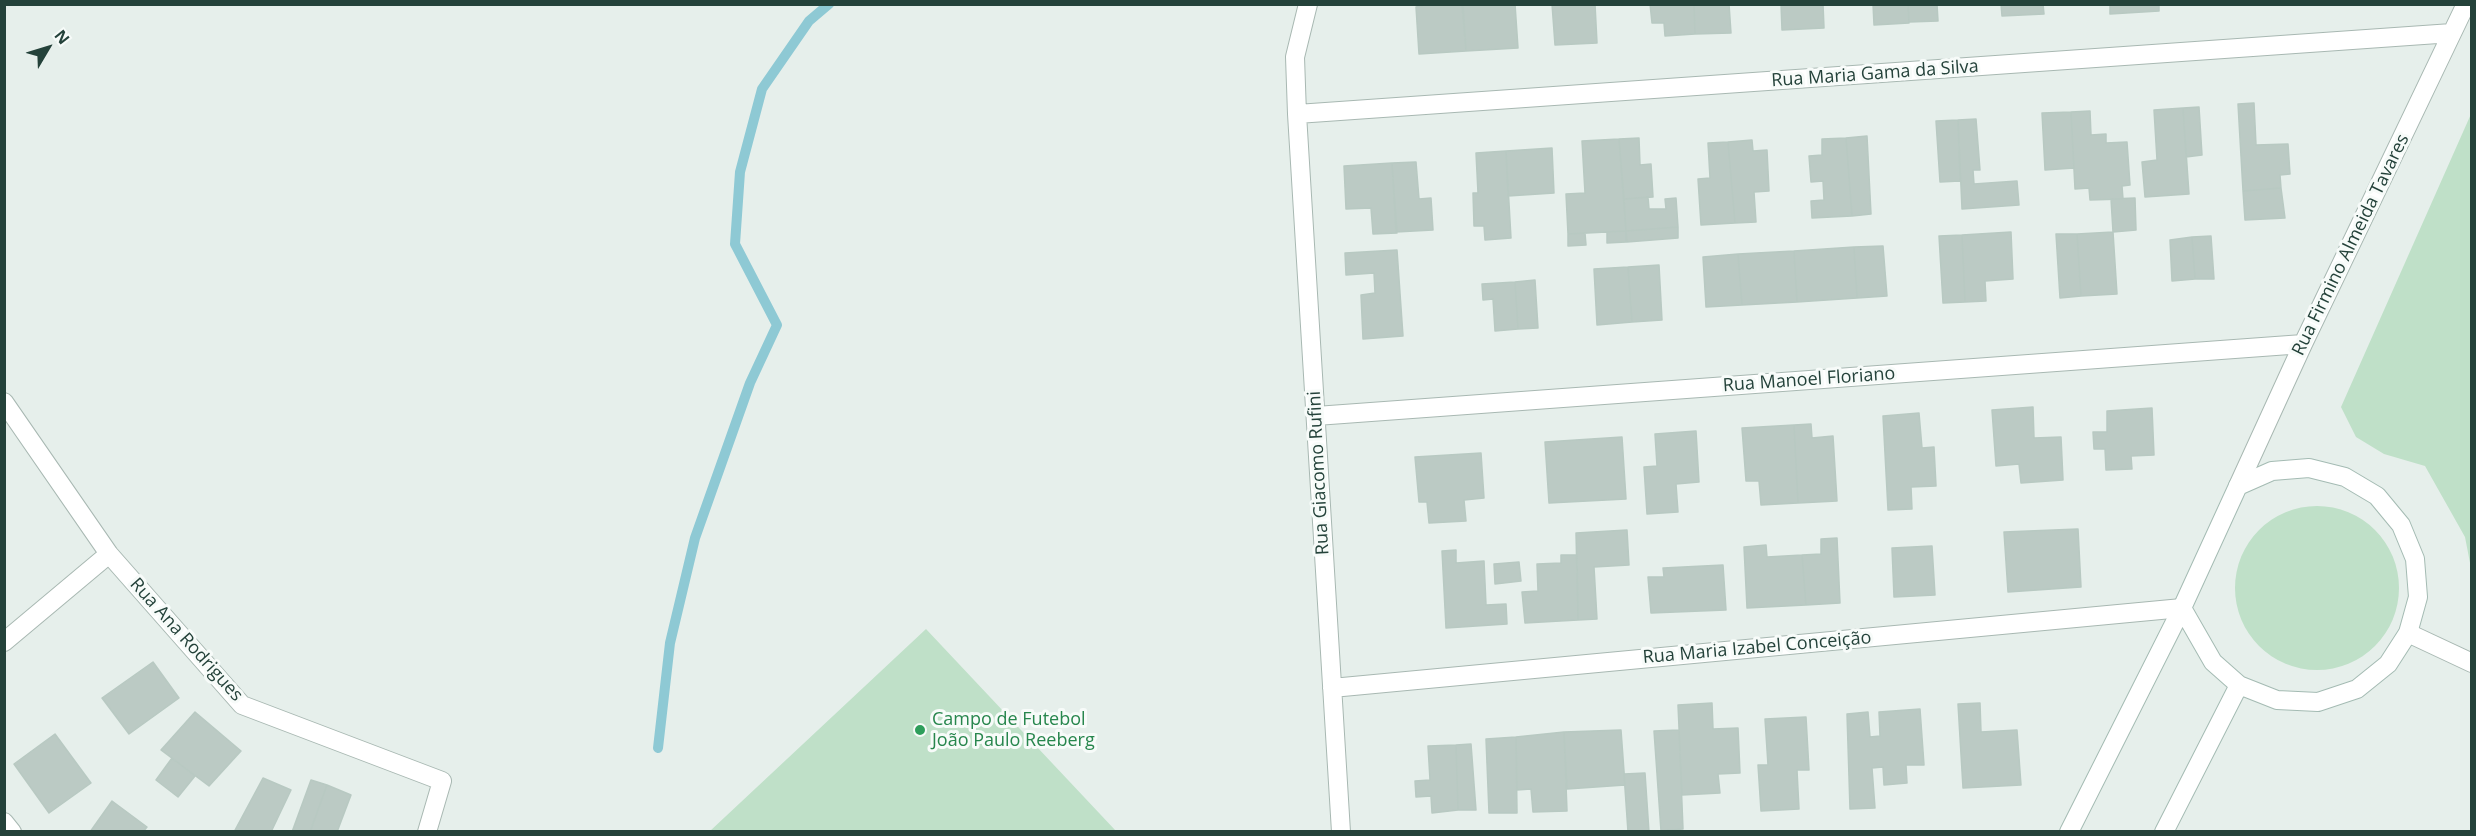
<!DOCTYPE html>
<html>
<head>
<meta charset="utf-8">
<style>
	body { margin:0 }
	#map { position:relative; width:2476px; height:836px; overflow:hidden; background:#e6efeb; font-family:"Open Sans",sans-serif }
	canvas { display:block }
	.frame { position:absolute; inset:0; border:6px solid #24423a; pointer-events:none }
	.north { position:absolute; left:18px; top:18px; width:60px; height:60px; -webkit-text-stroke:4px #f7fbf9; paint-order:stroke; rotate:52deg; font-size:16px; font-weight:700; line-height:24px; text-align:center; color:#24423a }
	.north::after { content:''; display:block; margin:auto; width:21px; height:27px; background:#24423a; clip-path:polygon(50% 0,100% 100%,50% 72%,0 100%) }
</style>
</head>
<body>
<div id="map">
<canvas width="2476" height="836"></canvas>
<div class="frame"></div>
<div class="north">N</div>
</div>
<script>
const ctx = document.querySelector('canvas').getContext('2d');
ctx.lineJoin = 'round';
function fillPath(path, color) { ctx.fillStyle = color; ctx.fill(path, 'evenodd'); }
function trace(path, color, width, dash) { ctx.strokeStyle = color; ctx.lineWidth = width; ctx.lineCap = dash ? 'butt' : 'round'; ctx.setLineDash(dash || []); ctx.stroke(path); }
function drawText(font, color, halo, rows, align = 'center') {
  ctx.font = font + ' "Open Sans",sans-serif'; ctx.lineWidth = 6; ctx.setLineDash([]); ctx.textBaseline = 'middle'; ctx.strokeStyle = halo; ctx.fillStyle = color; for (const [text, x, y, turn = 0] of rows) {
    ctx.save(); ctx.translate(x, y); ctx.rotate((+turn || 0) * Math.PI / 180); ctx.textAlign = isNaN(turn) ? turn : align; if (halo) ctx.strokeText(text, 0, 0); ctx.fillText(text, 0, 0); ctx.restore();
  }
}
const green = new Path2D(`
	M2471 114V568L2465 537 2425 466 2384 454 2356 437 2341 407Z
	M2235 588a82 82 0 1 1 164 0a82 82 0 1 1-164 0Z
	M926 629 1116 831H710Z`);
const stream = new Path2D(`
	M658 748 670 643 695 538 750 383 777 325 735 244 740 172 762 89 809 21 829 4`);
const building = new Path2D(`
	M1429 4H1462L1466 51 1419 54 1416 7Z
	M1463 4H1515L1518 48 1466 51Z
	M1552 4H1595L1597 43 1555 45Z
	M1650 4H1694L1695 34 1665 36 1664 23H1652Z
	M1694 4H1729L1731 33 1695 34Z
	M1781 4H1823L1824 28 1782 30Z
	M1873 4H1908L1909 23 1874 25Z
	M1908 4H1937L1938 21 1909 22Z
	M2001 4H2043L2044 14 2002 16Z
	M2110 4H2159V11L2110 14Z
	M2254 103 2256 145 2288 144 2290 174 2280 175 2281 188 2243 191 2238 104Z
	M2199 107 2202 155 2186 157 2183 108Z
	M2183 108 2189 194 2145 197 2142 162 2157 160 2154 110Z
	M2090 111 2091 135 2106 134V143L2127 142 2130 185 2122 186 2123 199 2090 200 2089 188 2075 189 2071 112Z
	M2071 112 2074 168 2045 170 2042 113Z
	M1976 119 1980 170H1973L1974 184 2017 181 2019 205 1962 209 1958 120Z
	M1958 120 1960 181 1940 182 1936 121Z
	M1867 136 1871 214 1852 216 1846 138Z
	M1639 138 1640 165 1651 164 1653 197 1624 199 1619 139Z
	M1846 138 1852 216 1812 218 1811 201 1824 200 1823 181 1811 182 1809 156 1822 155V139Z
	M1619 139 1626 231 1568 234 1566 194 1585 193 1582 141Z
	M1752 140 1753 151 1767 150 1769 191 1754 192 1756 222 1735 223 1728 142Z
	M1728 142 1735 223 1701 225 1698 179 1710 178 1708 143Z
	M1552 148 1554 193 1508 196 1506 151Z
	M1506 151 1511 238 1485 240 1484 226H1474L1473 193H1478L1476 153Z
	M1416 162 1419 199 1431 198 1433 230 1396 232 1392 163Z
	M1392 163 1397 233 1373 234 1371 208 1346 209 1344 166Z
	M2281 188 2285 218 2245 220 2243 191Z
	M1648 197 1649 209H1666L1665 199 1676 198 1678 227 1626 231 1624 199Z
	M2135 198 2136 230 2113 232 2111 199Z
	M1678 227V238L1627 242 1626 231Z
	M1626 231V242L1607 243V232Z
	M2011 232 2013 279 1985 281 1986 301 1965 302 1962 235Z
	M2113 232 2117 294 2081 296 2077 234Z
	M1585 233 1586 245 1568 246V234Z
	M2056 234H2077L2081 296 2060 298Z
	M1962 235 1965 302 1943 303 1939 236Z
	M2211 236 2214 279H2195L2192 237Z
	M2192 237 2195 279 2172 281 2170 240Z
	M1883 246 1887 296 1857 298 1854 247Z
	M1854 247 1857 298 1797 302 1794 251Z
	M1397 250 1403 336 1363 339 1361 295 1375 293 1374 273 1346 275 1345 253Z
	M1794 251 1797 302 1742 305 1738 254Z
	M1738 254 1742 305 1706 307 1703 257Z
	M1659 265 1662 320 1632 322 1628 267Z
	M1628 267 1632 322 1597 325 1594 269Z
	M1535 280 1538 328 1518 329 1515 282Z
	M1515 282 1518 329 1495 331 1493 299 1483 300 1482 284Z
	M2033 407 2034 438 2061 437 2063 480 2021 483 2019 464 1996 466 1992 410Z
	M2152 408 2154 455 2131 456 2132 469 2106 470 2105 449H2094L2093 432H2107V411Z
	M1919 413 1922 448 1934 447 1936 486 1911 487 1912 509 1888 510 1883 416Z
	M1811 424 1812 438 1833 436 1837 501 1798 503 1794 425Z
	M1794 425 1798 503 1761 505 1759 481H1746L1742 428Z
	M1696 431 1699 482 1676 484 1678 512 1647 514 1644 467 1657 466 1655 434Z
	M1622 437 1626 499 1549 503 1545 442Z
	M1481 453 1484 498 1464 500 1466 521 1429 523 1427 502H1419L1415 457Z
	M2078 529 2081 587 2008 592 2004 532Z
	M1627 530 1629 565 1594 567 1597 619 1578 620 1576 533Z
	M1837 538 1840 603 1806 605 1802 555 1821 554V539Z
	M1766 545 1767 557 1802 555 1806 605 1747 608 1744 547Z
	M1932 546 1935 595 1894 597 1892 548Z
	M1456 550V563L1484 561 1486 605 1506 604 1507 624 1446 628 1442 551Z
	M1561 555H1577L1578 620 1525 623 1522 592 1538 591 1537 564 1561 563Z
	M1519 562 1521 581 1495 584 1494 564Z
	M1723 565 1726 610 1651 613 1648 577H1664L1663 568Z
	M153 662 179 698 129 734 102 698Z
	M1712 703 1713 729 1738 728 1740 773 1718 774 1720 793 1682 795 1678 705Z
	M1980 703 1981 732 2017 730 2021 785 1963 788 1958 704Z
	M1920 709 1924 765H1906L1907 783 1884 785 1883 767 1872 768 1875 808 1850 809 1847 714 1868 712 1870 737 1880 736 1879 712Z
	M195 712 241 751 209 786 161 750Z
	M1806 717 1809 770H1797L1799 809 1761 811 1758 765H1768L1765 719Z
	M1621 730 1625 785 1567 789 1564 732Z
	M1679 730 1683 829 1661 831 1654 731Z
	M1564 732 1567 811 1533 812 1531 789 1517 790 1516 737Z
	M55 734 91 783 49 813 14 764Z
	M1516 737 1517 813H1489L1486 739Z
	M1471 744 1476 810H1458L1456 745Z
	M1456 745 1458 810 1432 813 1431 796 1416 797 1415 781 1430 780 1428 746Z
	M172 758 195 776 178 797 156 780Z
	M1645 773 1649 832H1628L1624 774Z
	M263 778 291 790 271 832H234Z
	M311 780 327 785 310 832H292Z
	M327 785 351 795 337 832H310Z
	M112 801 147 827 143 832H90Z`);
const street = new Path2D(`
	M1308 4 1295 57 1297 114 1341 832
	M1297 114 2452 33
	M4 402 109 554 242 705 442 781 427 832
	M1316 416 2303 344
	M2238 486 2303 344 2466 4
	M2408 633 2472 663
	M4 642 109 554
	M1332 688 2182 608
	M4 822 12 832`);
const secondary = new Path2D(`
	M2309 468 2345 477 2377 496 2401 525 2415 559 2418 597 2408 633 2388 664 2357 689 2318 702 2277 700 2239 685 2213 662 2182 608 2238 486 2272 471Z
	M2069 832 2182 608
	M2164 832 2239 685`);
const markers = [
	[920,730,6,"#2e9e5b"]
];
const streetNames = [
	["Rua Maria Gama da Silva",1875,74,-4],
	["Rua Firmino Almeida Tavares",2351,245,-64],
	["Rua Manoel Floriano",1809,380,-4],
	["Rua Giacomo Rufini",1319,473,-93],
	["Rua Ana Rodrigues",186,640,48],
	["Rua Maria Izabel Conceição",1757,648,-5]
];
const leisureNames = [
	["Campo de Futebol",932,720],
	["João Paulo Reeberg",932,741]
];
fillPath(green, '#bfe0c8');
trace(stream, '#8ec9d4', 10);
fillPath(building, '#bbcac4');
trace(building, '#b8c9c2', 1.5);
trace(street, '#a8b8b2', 20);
trace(secondary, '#a4bbb3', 20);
trace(street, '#fff', 18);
trace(secondary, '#fff', 18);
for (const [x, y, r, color] of markers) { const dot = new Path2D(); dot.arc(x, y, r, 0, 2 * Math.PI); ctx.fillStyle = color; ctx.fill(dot); trace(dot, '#f7fbf9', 2); }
drawText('18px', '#24423a', '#f7fbf9', streetNames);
drawText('18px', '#27864d', '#f7fbf9', leisureNames, 'left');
</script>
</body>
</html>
